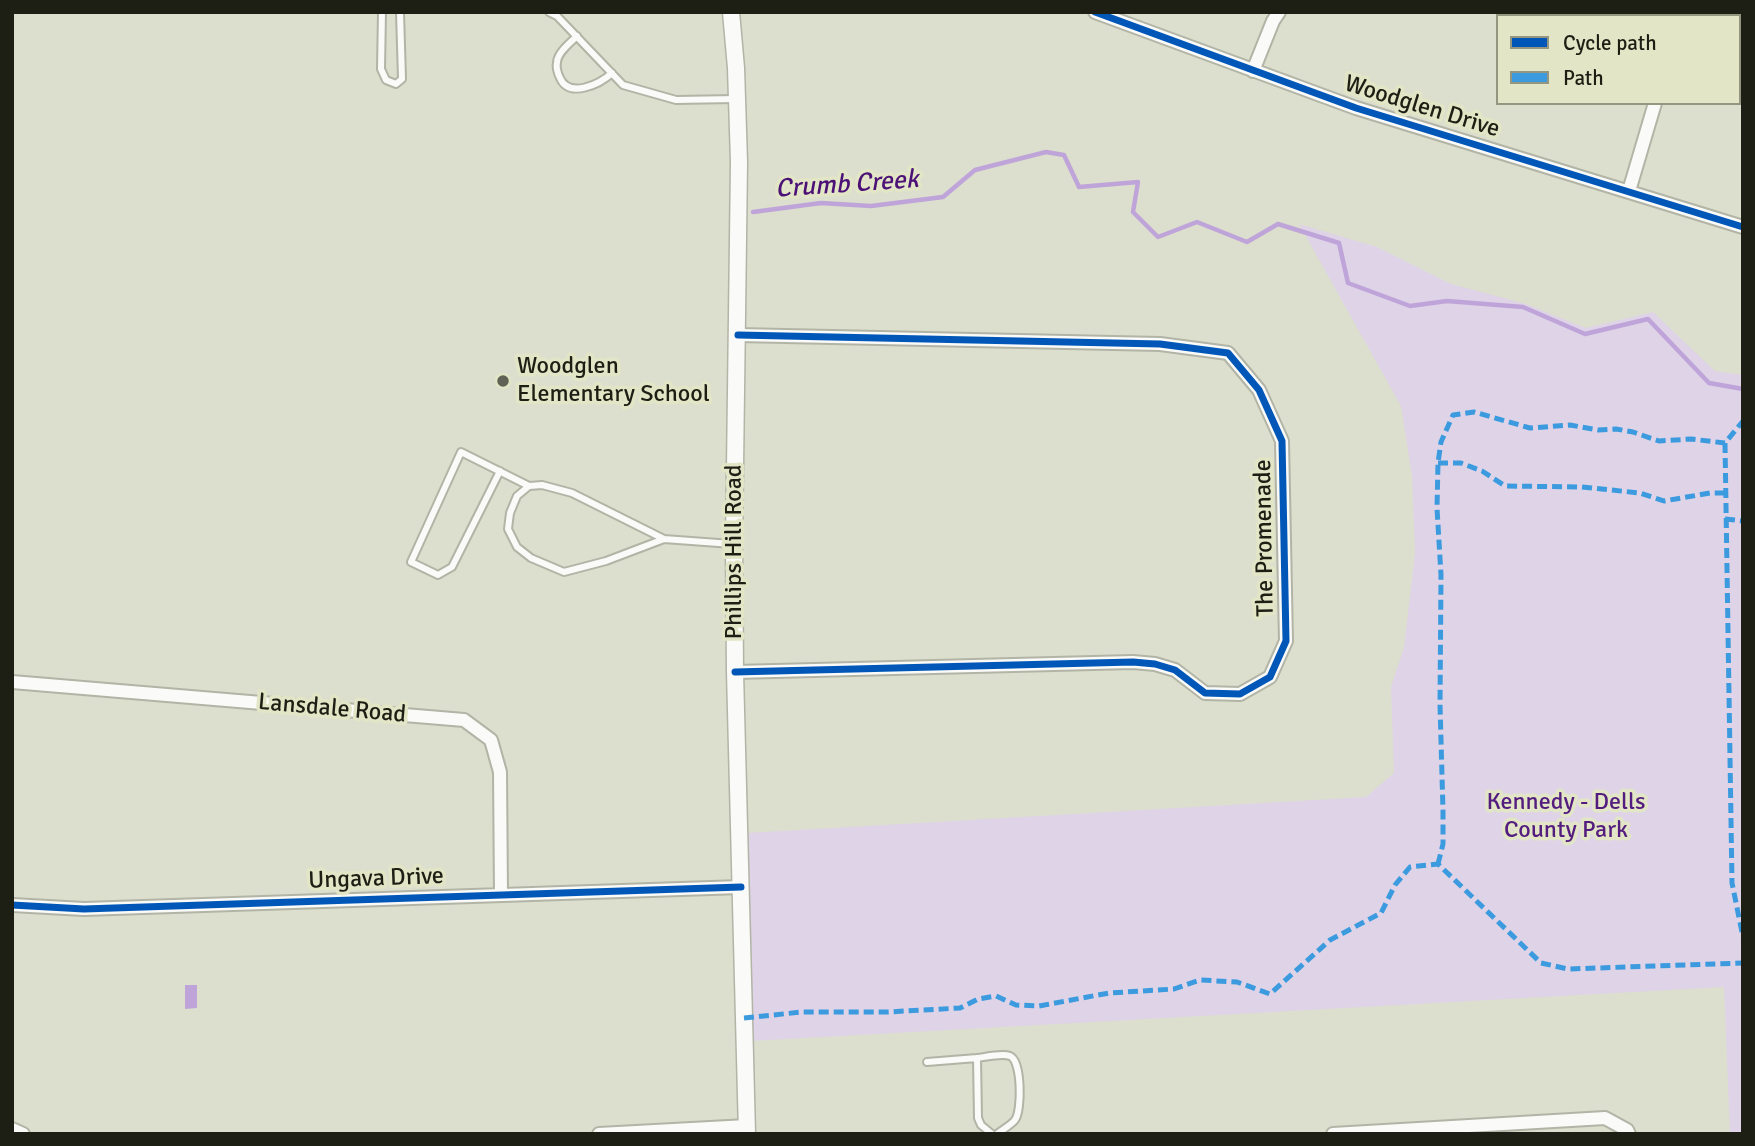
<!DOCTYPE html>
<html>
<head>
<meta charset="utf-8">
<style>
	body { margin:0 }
	#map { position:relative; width:1755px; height:1146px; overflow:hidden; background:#dcdfcd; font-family:Signika,sans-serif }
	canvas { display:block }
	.frame { position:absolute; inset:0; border:14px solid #1e1f14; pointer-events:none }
	.legend { position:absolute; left:1496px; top:14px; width:245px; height:91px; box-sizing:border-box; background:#e2e6c6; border:2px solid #94967f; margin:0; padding:9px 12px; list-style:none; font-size:21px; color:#1e1f14 }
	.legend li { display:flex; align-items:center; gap:14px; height:35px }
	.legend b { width:35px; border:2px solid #94967f }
</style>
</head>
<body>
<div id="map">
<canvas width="1755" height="1146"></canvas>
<div class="frame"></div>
<ul class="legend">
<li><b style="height:9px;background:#0057b8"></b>Cycle path</li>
<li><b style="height:9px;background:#3c9bde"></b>Path</li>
</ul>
</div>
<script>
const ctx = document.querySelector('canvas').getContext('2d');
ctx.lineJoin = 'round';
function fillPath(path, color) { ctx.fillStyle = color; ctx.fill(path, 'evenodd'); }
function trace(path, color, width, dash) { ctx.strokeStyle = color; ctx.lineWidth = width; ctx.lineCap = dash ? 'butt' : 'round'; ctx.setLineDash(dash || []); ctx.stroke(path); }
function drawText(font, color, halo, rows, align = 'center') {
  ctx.font = font + ' Signika,sans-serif'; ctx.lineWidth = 7; ctx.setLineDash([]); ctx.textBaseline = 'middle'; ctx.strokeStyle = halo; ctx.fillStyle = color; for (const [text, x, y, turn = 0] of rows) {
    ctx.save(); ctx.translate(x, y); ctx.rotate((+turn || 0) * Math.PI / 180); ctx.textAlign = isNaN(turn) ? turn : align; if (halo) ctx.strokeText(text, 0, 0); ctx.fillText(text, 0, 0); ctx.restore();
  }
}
const green = new Path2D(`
	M1299 224 1377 247 1451 284 1526 304 1586 328 1653 312 1715 371 1743 375V1134H1730L1724 987 751 1041 746 833 1366 797 1394 773 1391 687 1404 647 1415 553 1412 476 1401 406Z`);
const water = new Path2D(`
	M185 985H197V1008L185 1009Z`);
const stream = new Path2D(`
	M753 212 821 203 871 206 943 197 975 170 1046 152 1064 155 1079 187 1138 182 1133 212 1158 237 1197 222 1247 242 1278 224 1339 243 1348 283 1410 306 1447 301 1523 307 1585 334 1648 319 1709 383 1743 389`);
const service = new Path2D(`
	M382 12 381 69 386 80 396 84 402 79 400 12
	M549 12 557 16 623 85 676 100 736 99
	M577 36C570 43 558 52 557 62 556 67 558 74 560 78 569 99 600 84 612 73
	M500 471 452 567 438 575 411 562 461 452 529 486
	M664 539 606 561 564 572 531 558 517 547 508 529 510 513 517 496 529 486 542 485 572 493 664 539 732 544
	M927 1062 977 1058
	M992 1134 981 1125 978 1118 977 1058C986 1057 1002 1053 1010 1056 1022 1061 1022 1111 1015 1120 1011 1125 1002 1130 997 1134`);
const minor = new Path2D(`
	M1095 12 1356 108 1743 227
	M1733 16 1738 12
	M1253 71 1273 21 1279 12
	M1629 191 1655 103
	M735 672 1133 662 1155 664 1175 670 1205 693 1240 694 1270 677 1286 641 1282 441 1259 390 1228 353 1160 344 738 335
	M12 682 464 720 491 740 500 772 501 894
	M12 905 84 909 741 887
	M12 1129 23 1134
	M599 1134 747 1126
	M1333 1134 1605 1118 1627 1130 1629 1134`);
const tertiary = new Path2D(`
	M731 12 736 68 739 162 734 544 735 672 747 1134`);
const quiet = new Path2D(`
	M1725 443 1732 883 1743 937
	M1438 463H1461L1482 471 1505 486 1582 487 1640 493 1664 501 1710 493H1725
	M1725 519 1743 521
	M1438 864 1443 844V811L1440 705 1441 575 1437 508 1438 463 1441 442 1453 415 1474 412 1530 428 1570 425 1598 430 1616 429 1633 432 1659 441 1691 439 1725 443 1743 421
	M744 1018 802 1012H887L960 1008 978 999 996 996 1016 1005 1039 1006 1109 993 1174 989 1200 980 1237 982 1270 994 1330 940 1381 913 1395 885 1410 867 1438 864 1541 963 1568 969 1743 963`);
const cycleway = new Path2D(`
	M1095 12 1356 108 1743 227
	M735 672 1133 662 1155 664 1175 670 1205 693 1240 694 1270 677 1286 641 1282 441 1259 390 1228 353 1160 344 738 335
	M12 905 84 909 741 887`);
const markers = [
	[503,381,7,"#606255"]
];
const streetNames = [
	["Woodglen Drive",1422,107,17],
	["The Promenade",1265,538,-91],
	["Phillips Hill Road",735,552,-90],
	["Lansdale Road",332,709,5],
	["Ungava Drive",376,879,-2]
];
const poiNames = [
	["Woodglen",517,367],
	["Elementary School",517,395]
];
const parkNames = [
	["Kennedy - Dells",1566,803],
	["County Park",1566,831]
];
const waterNames = [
	["Crumb Creek",847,185,-4]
];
fillPath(green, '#ded3e7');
fillPath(water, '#bfa4da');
trace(stream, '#bfa4da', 4.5);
trace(service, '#b2b4a6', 10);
trace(minor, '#b2b4a6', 16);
trace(tertiary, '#b2b4a6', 19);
trace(service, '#fafaf8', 6);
trace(minor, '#fafaf8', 12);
trace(tertiary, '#fafaf8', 16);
trace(quiet, '#3c9bde', 5, [10, 5]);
trace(cycleway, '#0057b8', 7);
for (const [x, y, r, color] of markers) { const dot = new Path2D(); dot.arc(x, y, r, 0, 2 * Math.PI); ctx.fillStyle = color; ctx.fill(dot); trace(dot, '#e2e6c6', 2.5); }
drawText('24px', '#1e1f14', '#e2e6c6', streetNames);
drawText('24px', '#1e1f14', '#e2e6c6', poiNames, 'left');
drawText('24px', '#531c7e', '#e2e6c6', parkNames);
drawText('italic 26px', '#4b1176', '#e2e6c6', waterNames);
</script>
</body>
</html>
